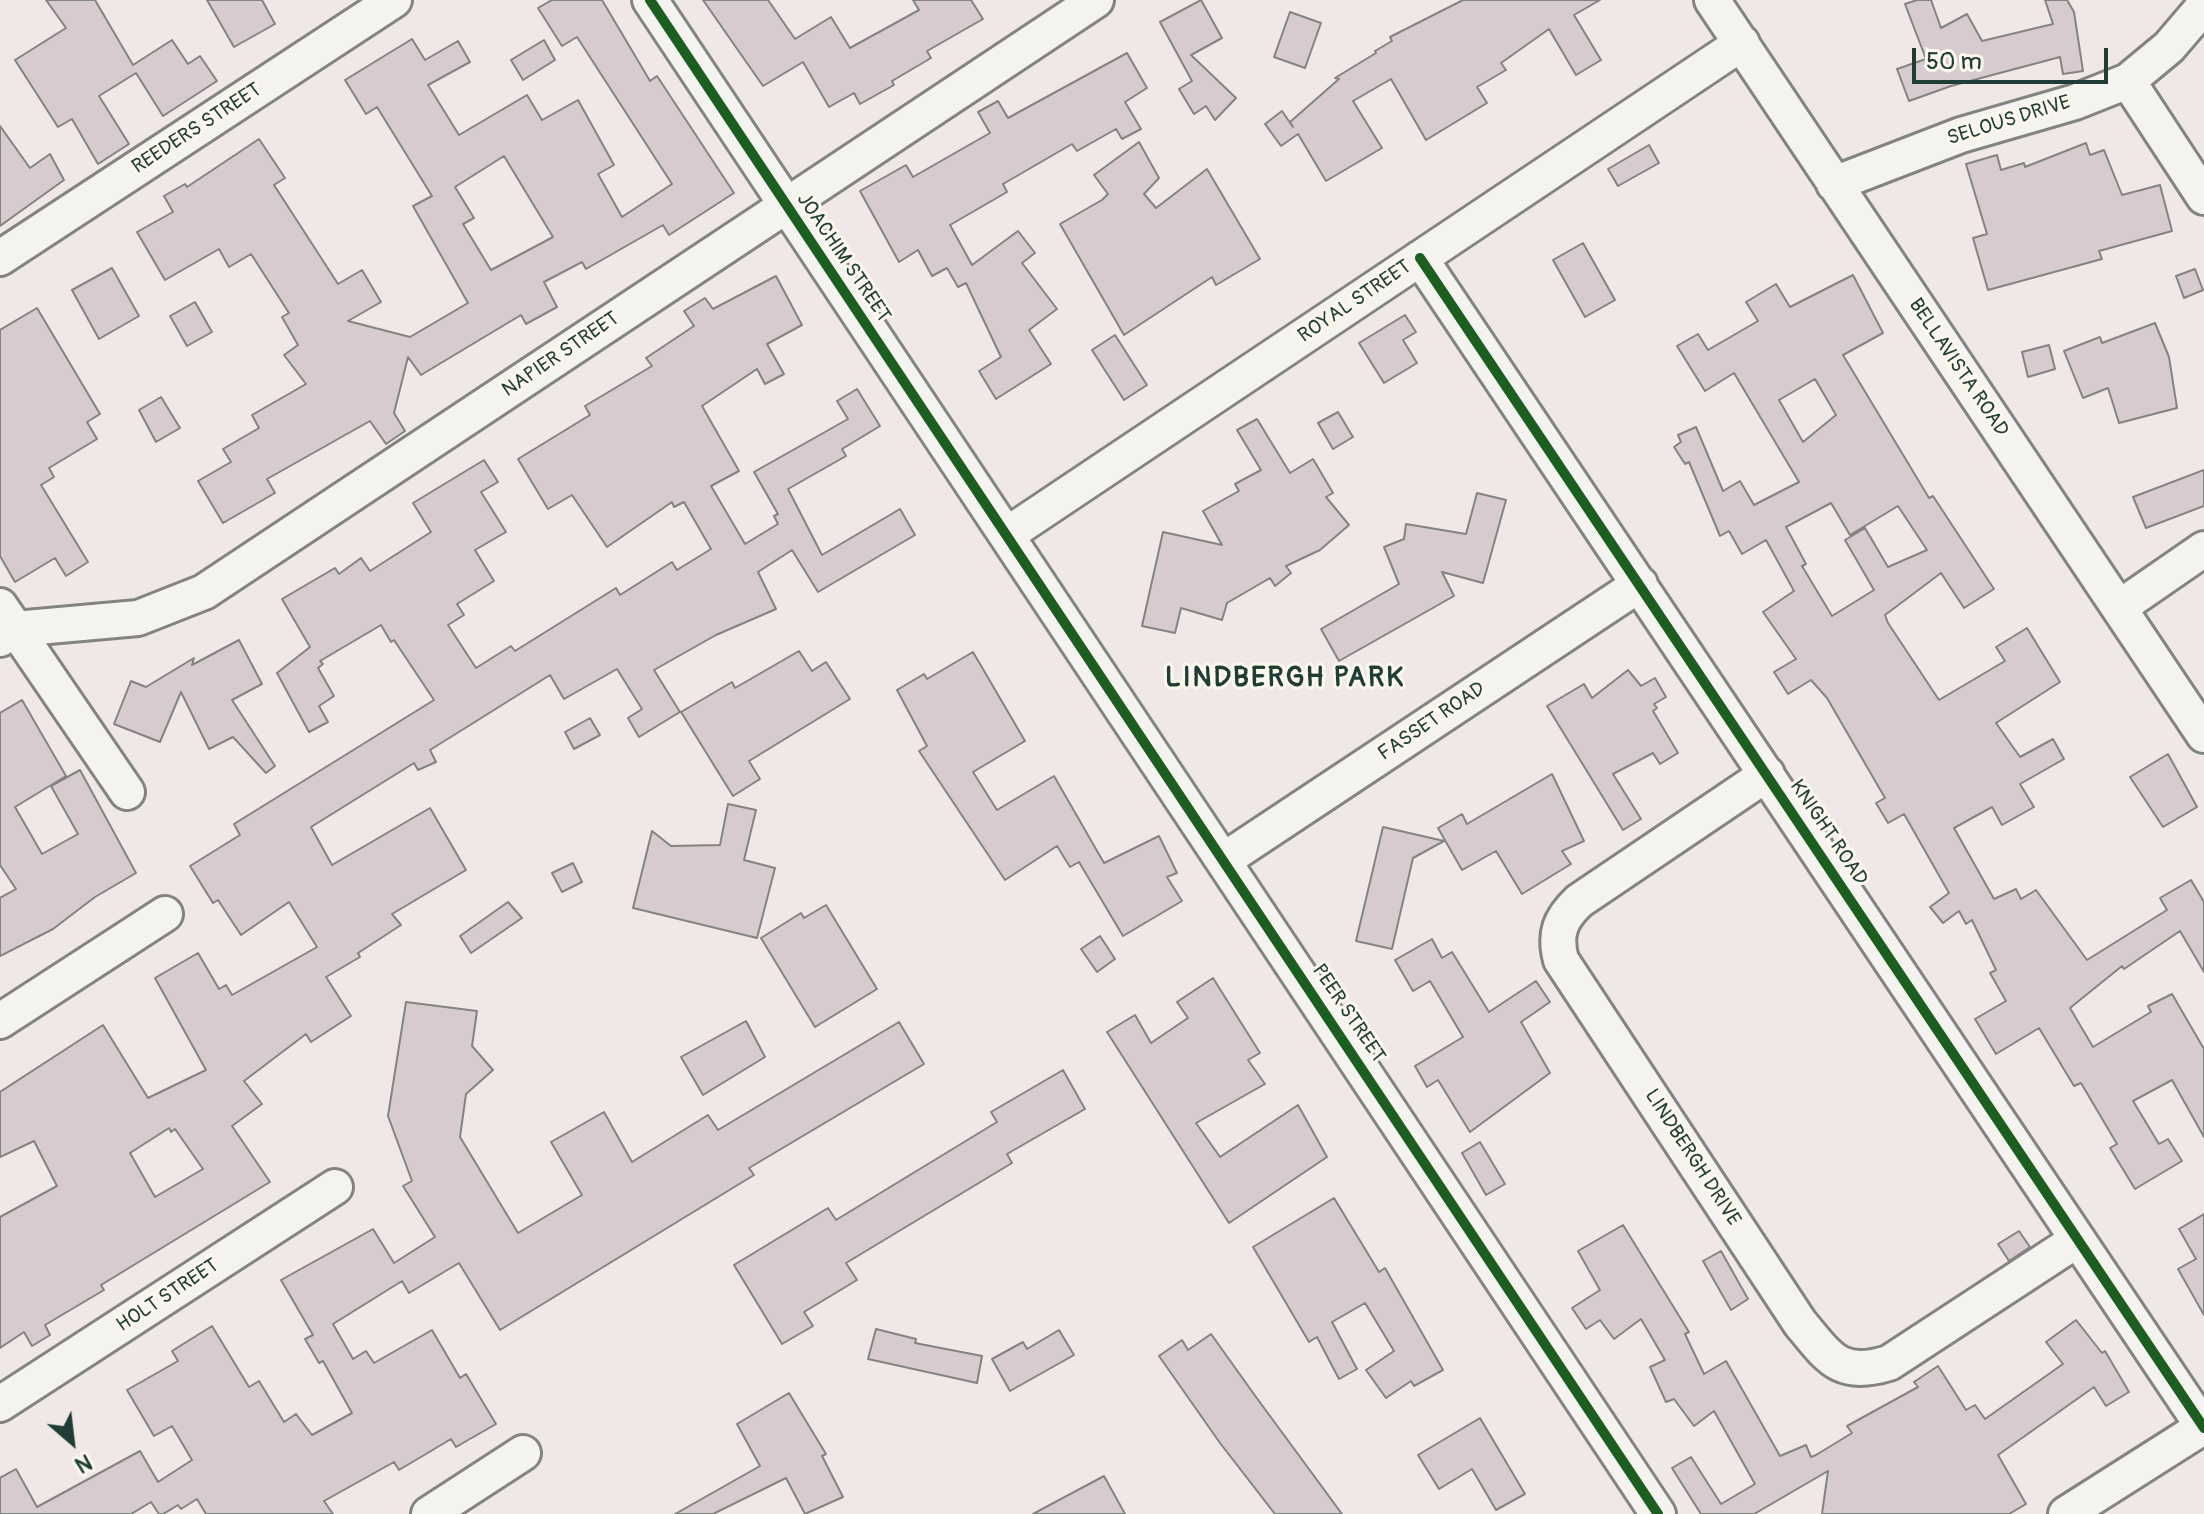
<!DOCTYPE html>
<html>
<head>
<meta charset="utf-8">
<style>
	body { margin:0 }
	#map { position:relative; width:2204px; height:1514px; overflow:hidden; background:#f0e8e6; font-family:Pangolin,sans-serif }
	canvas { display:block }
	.north { position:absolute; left:32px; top:1402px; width:80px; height:80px; -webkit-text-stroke:6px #fbf7ec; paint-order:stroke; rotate:152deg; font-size:22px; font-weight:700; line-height:32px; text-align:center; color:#1f3d34 }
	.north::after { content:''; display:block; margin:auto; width:28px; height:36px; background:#1f3d34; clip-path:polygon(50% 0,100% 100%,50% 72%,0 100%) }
	.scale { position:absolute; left:1912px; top:48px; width:196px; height:36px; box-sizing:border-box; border:4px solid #1f3d34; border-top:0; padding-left:10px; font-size:24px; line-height:28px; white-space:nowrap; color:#1f3d34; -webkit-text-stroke:6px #fbf7ec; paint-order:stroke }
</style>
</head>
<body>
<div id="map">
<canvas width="2204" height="1514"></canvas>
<div class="north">N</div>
<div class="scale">50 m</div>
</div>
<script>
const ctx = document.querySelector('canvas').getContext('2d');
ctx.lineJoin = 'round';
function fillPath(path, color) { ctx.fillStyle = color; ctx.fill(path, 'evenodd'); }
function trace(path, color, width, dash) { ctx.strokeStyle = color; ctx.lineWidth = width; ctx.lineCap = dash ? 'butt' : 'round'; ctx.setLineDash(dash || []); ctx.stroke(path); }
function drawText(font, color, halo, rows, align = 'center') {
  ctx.font = font + ' Pangolin,sans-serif'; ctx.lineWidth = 6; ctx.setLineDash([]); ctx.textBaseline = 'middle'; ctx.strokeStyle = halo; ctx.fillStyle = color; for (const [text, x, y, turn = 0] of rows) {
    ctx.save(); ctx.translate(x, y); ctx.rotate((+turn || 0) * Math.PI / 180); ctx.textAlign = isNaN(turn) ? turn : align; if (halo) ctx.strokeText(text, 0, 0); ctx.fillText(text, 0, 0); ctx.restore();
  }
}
const building = new Path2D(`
	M46 0H95L133 65 172 40 188 64 200 56 217 81 163 116 136 73 99 96 129 144 98 164 72 119 58 127 15 60 66 28Z
	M207 0H262L275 24 234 47Z
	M552 0H602L650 81 657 76 734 193 669 235 663 225 586 269 582 262 544 282 557 307 526 324 521 315 421 375 408 357 394 413 405 431 386 444 370 421 267 479 275 493 223 523 198 481 231 462 223 449 259 428 252 415 306 384 284 355 298 345 282 317 289 313 251 254 229 267 219 249 165 280 137 232 173 212 164 196 185 184 187 187 259 139 285 178 274 185 338 284 362 270 381 302 348 321 410 337 468 303 413 206 432 196 377 107 366 114 345 80 412 39 425 60 458 41 470 62 428 85 459 135 527 95 542 120 578 100 614 165 598 174 622 217 672 184 577 37 562 46 538 8ZM504 156 553 237 491 270 463 224 474 218 455 187Z
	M703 0H768L795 39 831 17 850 48 919 10 913 0H971L983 19 927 51 931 58 892 81 894 85 860 104 854 93 829 107 803 62 763 86Z
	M1201 0 1222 38 1191 55 1236 98 1215 120 1206 106 1194 114 1179 89 1192 81 1160 22Z
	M1463 0H1600L1574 15 1601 60 1576 75 1549 29 1501 63 1506 70 1477 87 1487 103 1426 140 1391 79 1353 101 1382 148 1326 181 1298 134 1281 146 1265 124 1282 111 1293 127 1290 122 1339 79 1335 78 1376 53 1375 51 1392 41 1390 37Z
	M1917 0H1931L1941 28 1967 14 1982 41 2053 24 2045 0H2067L2074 12 2083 71 2063 74 2060 57 1951 86 1909 101 1897 69 1926 59 1905 4Z
	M1290 12 1321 23 1305 68 1274 57Z
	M544 40 555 60 523 80 511 60Z
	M1127 53 1147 88 1125 102 1141 129 1122 139 1116 129 1077 151 1072 144 1003 184 1007 192 950 225 972 265 1018 231 1035 253 1022 263 1057 309 1029 330 1051 364 996 399 979 371 1001 357 966 283 958 287 947 268 932 276 918 250 899 262 860 191 906 165 913 177 990 133 978 112 998 101 1008 118Z
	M0 126 30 168 50 154 64 180 0 226Z
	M1139 142 1159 178 1144 194 1156 208 1207 169 1260 259 1216 285 1212 277 1124 335 1060 224 1102 200 1108 194 1094 175Z
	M2086 143 2090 155 2104 150 2122 195 2160 185 2172 231 2099 251 2102 259 1988 290 1973 238 1987 234 1966 164 1997 155 2001 170 2024 163 2025 167Z
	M1649 145 1659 163 1618 186 1608 169Z
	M1583 243 1615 300 1585 317 1553 260Z
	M112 268 139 316 99 339 72 290Z
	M2195 269 2203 290 2184 298 2176 276Z
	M1853 275 1883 333 1843 355 1929 498 1933 496 1994 589 1964 608 1941 573 1885 615 1888 623 1939 700 2005 661 1996 647 2027 628 2060 682 1996 723 2020 757 2053 739 2064 759 2020 784 2034 807 2002 825 1992 807 1954 828 1994 899 2016 889 2021 899 2036 890 2087 960 2167 910 2160 898 2191 880 2204 902V972L2180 931 2124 969 2122 966 2070 1008 2093 1047 2151 1012 2148 1006 2172 994 2204 1049V1137L2172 1080 2133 1101 2159 1144 2168 1139 2182 1161 2135 1189 2110 1148 2117 1144 2081 1083 2074 1086 2039 1028 1996 1054 1975 1019 2006 1001 1990 973 1996 970 1972 920 1966 924 1959 911 1943 923 1930 907 1949 893 1904 814 1888 823 1876 803 1885 798 1827 698 1811 680 1788 694 1774 672 1796 659 1763 612 1794 591 1766 540 1742 554 1729 531 1720 536 1689 462 1685 464 1674 447 1681 442 1678 435 1696 427 1723 491 1740 481 1754 505 1799 482 1734 373 1705 391 1677 346 1698 334 1708 350 1758 321 1746 302 1776 284 1790 307ZM1815 379 1836 415 1803 442 1779 400ZM1831 503 1850 535 1898 506 1927 550 1888 567 1865 528 1845 540 1874 590 1832 616 1802 566 1806 564 1786 527Z
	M776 276 802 325 767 344 784 374 765 384 757 369 702 406 739 471 711 486 745 544 778 524 774 516 778 514 754 472 848 419 837 401 857 389 880 426 842 449 846 456 788 489 822 555 900 509 915 535 818 592 792 550 758 572 776 609 716 635 654 670 680 712 639 737 628 718 642 709 617 669 564 699 550 675 430 750 436 762 418 770 414 763 311 827 332 865 430 808 466 870 392 914 401 925 358 953 360 957 326 977 351 1016 311 1042 306 1034 244 1081 262 1104 232 1126 270 1182 101 1285 104 1290 45 1325 50 1335 32 1346 24 1332 0 1348V1217L57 1186 34 1141 0 1157V1092L103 1025 148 1098 206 1070 155 978 198 953 219 989 226 985 232 995 317 947 289 902 241 935 218 900 213 903 190 866 240 835 234 824 434 700 394 640 391 642 381 625 320 661 323 664 318 668 334 696 319 706 328 722 309 732 277 673 310 647 282 599 335 568 339 574 361 558 370 571 431 532 413 503 484 460 498 482 481 492 506 532 475 550 494 581 457 604 464 615 448 625 476 668 511 646 515 651 616 588 620 595 672 562 677 570 711 549 684 502 674 507 672 502 607 547 572 495 548 509 518 459 590 415 585 406 652 366 646 358 694 326 684 311 705 298 713 309ZM169 1128 171 1132 175 1129 203 1169 155 1197 130 1153Z
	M195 302 212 332 187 346 170 316Z
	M37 308 100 414 87 422 97 439 49 468 54 477 41 485 88 562 66 576 55 558 15 582 0 556V330Z
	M1405 315 1416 332 1403 340 1417 363 1384 383 1359 343Z
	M2155 323 2169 357 2177 408 2119 423 2108 388 2083 398 2064 351 2100 337 2102 343Z
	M1115 335 1147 385 1124 400 1092 350Z
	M2049 345 2055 369 2028 377 2022 352Z
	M161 397 180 428 156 442 139 410Z
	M1338 412 1353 437 1333 449 1318 423Z
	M1257 419 1290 473 1313 459 1333 493 1326 497 1349 525 1320 550 1286 566 1291 573 1275 586 1270 578 1227 603 1222 620 1181 608 1175 633 1142 626 1163 532 1222 545 1203 511 1239 491 1235 484 1261 470 1237 430Z
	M2204 470V506L2146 528 2133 497Z
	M1477 493 1506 500 1483 583 1442 572 1454 596 1339 661 1321 629 1399 584 1384 547 1404 539 1406 524 1466 534Z
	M239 640 262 684 232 700 275 766 266 773 233 737 209 749 181 692 160 742 114 724 131 681 146 687 194 658 192 665Z
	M799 651 812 671 826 662 850 699 749 761 760 779 733 796 681 712 732 682 735 688Z
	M973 652 1025 741 973 772 997 810 1054 776 1104 863 1159 836 1177 873 1167 877 1182 901 1123 936 1079 862 1070 867 1057 846 1005 880 919 751 927 746 897 690 924 674 927 679Z
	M1628 670 1641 686 1655 678 1666 697 1654 704 1657 708 1653 711 1678 753 1660 764 1653 753 1613 774 1641 819 1623 830 1547 706 1584 684 1592 698Z
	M22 700 66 776 15 807 42 854 78 834 51 786 80 770 136 873 95 897 53 929 0 956V898L16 889 0 865V713Z
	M590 718 600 735 574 749 565 732Z
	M2168 754 2197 807 2163 827 2130 777Z
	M1552 774 1584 841 1562 851 1571 864 1522 894 1496 851 1462 870 1438 828 1462 814 1467 824Z
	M728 804 756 810 744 860 775 868 757 938 633 908 652 831 671 846 720 845Z
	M1383 827 1444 841 1413 858 1392 949 1356 941Z
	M573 863 582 882 562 892 552 873Z
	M508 902 522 918 471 953 460 936Z
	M826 905 877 989 815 1027 761 938 801 913 804 918Z
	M1100 936 1115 959 1097 972 1081 949Z
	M1432 939 1442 958 1452 952 1489 1012 1536 981 1550 1002 1521 1022 1550 1073 1470 1132 1438 1080 1427 1087 1415 1066 1463 1037 1430 981 1413 991 1395 960Z
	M1213 978 1260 1053 1248 1060 1265 1084 1196 1123 1220 1157 1298 1105 1327 1157 1229 1223 1107 1032 1135 1015 1151 1043 1188 1018 1177 1002Z
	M406 1002 477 1011 472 1046 493 1070 466 1094 460 1137 518 1233 582 1195 551 1142 604 1112 632 1162 708 1115 718 1130 899 1022 924 1064 749 1168 754 1175 500 1330 459 1263 409 1293 402 1281 333 1324 353 1359 366 1351 374 1363 432 1330 460 1378 466 1374 496 1424 456 1447 451 1439 399 1470 394 1462 324 1501 333 1514H206L197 1499 181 1509 178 1505 163 1514H159L151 1502 131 1514H0V1478L16 1469 37 1507 140 1451 158 1482 192 1460 172 1426 154 1436 127 1390 178 1361 172 1351 212 1326 249 1387 259 1381 284 1422 296 1414 312 1435 352 1413 323 1361 319 1363 305 1339 313 1335 281 1280 373 1229 394 1263 435 1237 403 1186 412 1181 388 1116Z
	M746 1021 765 1057 703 1095 681 1057Z
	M1063 1070 1085 1109 1007 1154 1012 1163 846 1263 857 1280 804 1312 813 1326 782 1344 734 1265 828 1208 836 1220 997 1122 991 1112Z
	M1480 1142 1505 1184 1486 1195 1462 1153Z
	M1334 1198 1379 1272 1385 1268 1443 1370 1414 1386 1411 1381 1386 1398 1366 1370 1394 1351 1365 1303 1332 1322 1357 1369 1339 1379 1317 1337 1309 1342 1253 1247Z
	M2204 1214V1315L2178 1269 2196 1259 2179 1229Z
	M1623 1225 1689 1332 1685 1334 1704 1374 1726 1361 1780 1456 1806 1445 1811 1457 1816 1455 1852 1433 1847 1426 1918 1387 1914 1382 1938 1366 1966 1410 1975 1405 1985 1419 2063 1364 2046 1342 2076 1320 2102 1353 2105 1351 2129 1392 2106 1406 2094 1387 1998 1455 2026 1504 2009 1514H1822L1828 1471 1754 1514H1701L1672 1468 1691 1457 1721 1504 1755 1484 1714 1411 1694 1426 1674 1399 1666 1402 1650 1367 1665 1360 1641 1319 1614 1339 1600 1320 1586 1329 1572 1308 1600 1290 1578 1251Z
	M2019 1231 2030 1247 2009 1261 1998 1244Z
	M1721 1251 1748 1299 1731 1310 1703 1261Z
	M876 1329 916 1339 915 1343 982 1356 977 1383 868 1359Z
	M1059 1330 1074 1355 1010 1391 992 1359 1023 1342 1027 1349Z
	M1211 1334 1256 1397 1342 1514H1275L1220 1443 1159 1356 1182 1340 1188 1350Z
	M789 1393 826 1454 822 1456 843 1497 805 1514 786 1478 713 1514H675L760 1466 737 1424Z
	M1480 1418 1525 1494 1496 1510 1472 1469 1439 1489 1418 1455Z
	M1104 1476 1125 1514H1033Z`);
const minor = new Path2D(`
	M650 0 1658 1514
	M1712 0 2204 735
	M2128 81 2204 197
	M1834 184 1961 135 2075 102 2128 81 2169 47 2204 6
	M0 258 394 0
	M1420 258 2204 1428
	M1008 534 1742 43
	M0 606 127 792
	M2120 607 2204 549
	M0 639 15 629 138 618 204 592 1096 0
	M1767 774 1579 901C1560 919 1554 934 1561 960L1800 1323C1830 1359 1840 1378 1889 1363L2077 1240
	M1224 860 1640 584
	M0 1021 165 914
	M0 1404 335 1187
	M429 1514 523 1453
	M2066 1514 2203 1427`);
const cycleway = new Path2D(`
	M650 0 1658 1514
	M1420 258 2204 1428`);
const streetNames = [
	["SELOUS DRIVE",2009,121,-17],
	["REEDERS STREET",197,129,-33],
	["JOACHIM STREET",843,258,56],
	["ROYAL STREET",1355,302,-34],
	["NAPIER STREET",561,355,-34],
	["BELLAVISTA ROAD",1958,368,56],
	["FASSET ROAD",1432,722,-34],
	["KNIGHT ROAD",1828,833,56],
	["PEER STREET",1348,1014,56],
	["LINDBERGH DRIVE",1692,1158,57],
	["HOLT STREET",168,1296,-33]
];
const districtNames = [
	["LINDBERGH PARK",1285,679]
];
fillPath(building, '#d8cbcf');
trace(building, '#838482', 2);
trace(minor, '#838482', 40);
trace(minor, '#f5f3ef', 34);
trace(cycleway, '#1b5e20', 10);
drawText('20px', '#1f3d34', '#fbf7ec', streetNames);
ctx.letterSpacing = '2px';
drawText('bold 28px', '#1f3d34', '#fbf7ec', districtNames);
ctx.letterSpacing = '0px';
</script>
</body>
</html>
